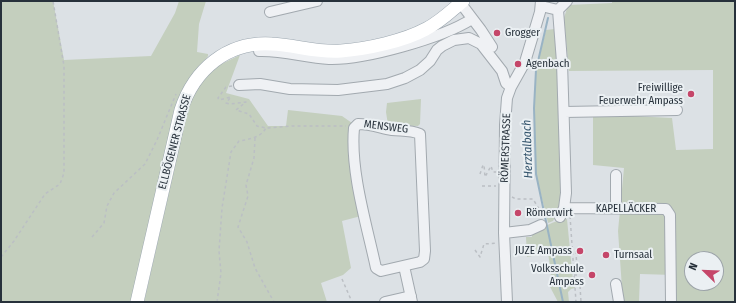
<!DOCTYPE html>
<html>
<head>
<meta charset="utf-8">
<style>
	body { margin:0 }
	#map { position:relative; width:736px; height:303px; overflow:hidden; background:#dce1e5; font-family:"Fira Sans Condensed",sans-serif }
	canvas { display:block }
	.frame { position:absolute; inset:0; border:2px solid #27313b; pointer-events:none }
	.north { position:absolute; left:684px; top:251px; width:40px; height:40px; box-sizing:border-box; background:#ebf0f3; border:1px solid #9da4a9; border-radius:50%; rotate:293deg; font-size:11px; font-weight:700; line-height:16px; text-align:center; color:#27313b }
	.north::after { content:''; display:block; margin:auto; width:14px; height:18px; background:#c54669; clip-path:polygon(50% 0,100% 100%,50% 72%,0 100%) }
</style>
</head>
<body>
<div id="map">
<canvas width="736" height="303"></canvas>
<div class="frame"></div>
<div class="north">N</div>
</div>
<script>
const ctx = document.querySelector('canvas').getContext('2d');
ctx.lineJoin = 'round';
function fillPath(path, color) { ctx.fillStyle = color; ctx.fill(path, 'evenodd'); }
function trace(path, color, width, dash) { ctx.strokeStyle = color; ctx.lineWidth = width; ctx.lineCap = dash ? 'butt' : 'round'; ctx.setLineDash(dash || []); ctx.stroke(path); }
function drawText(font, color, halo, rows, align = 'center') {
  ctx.font = font + ' "Fira Sans Condensed",sans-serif'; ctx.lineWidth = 4; ctx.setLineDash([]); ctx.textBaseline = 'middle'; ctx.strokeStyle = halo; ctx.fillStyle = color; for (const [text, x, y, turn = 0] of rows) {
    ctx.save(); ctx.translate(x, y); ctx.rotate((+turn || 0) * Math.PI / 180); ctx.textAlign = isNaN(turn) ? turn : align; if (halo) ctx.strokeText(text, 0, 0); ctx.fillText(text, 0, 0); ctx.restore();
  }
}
const green = new Path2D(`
	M1 1H53L64 60 151 56 175 13 179 1H206L199 24 197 52 208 54V56L179 98 155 201 137 302H1Z
	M612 1H735V302H674V275L640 274 639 302H623L618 231 624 168 593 165V114L672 118 676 150 713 149V70L569 71 564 18 568 5 612 3ZM692 259H716V283H692Z
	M555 29 560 68 561 206 553 221 548 223 536 174 534 108 536 70 546 30Z
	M240 55 226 93 249 99 268 126H286L288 110 342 116 352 123 361 216 342 221 351 268 343 275 321 283 327 302H144L188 108 198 86 213 68Z
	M421 99 420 124 418 126 388 125 386 112 387 103Z
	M567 219 573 281H575V288L571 289 568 292 569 302H558L549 285 551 273 548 253 527 257 526 237H532L531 232C543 228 554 220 567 219Z`);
const stream = new Path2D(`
	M548 18 536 70 534 108 536 174 563 302`);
const path = new Path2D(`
	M232 86 226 87 218 98 219 100 231 97 226 103 230 104 246 102 236 110 249 114 257 126 266 128 293 126H346
	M255 138 254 158 246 185 248 196 238 227 247 242 255 268 274 302
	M480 174 483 165H484L485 177 491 166 493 172H497
	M482 186H496
	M512 197 516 199H533L539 209 540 218
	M570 216 576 302
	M92 237 104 223 107 206 114 193 145 164 157 140 176 94
	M475 250 480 257 484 244 497 243
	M1 257 14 241 45 194 60 184 64 173V66L53 1
	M574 275H577L576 249
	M342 279 352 302
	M574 279H583
	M217 302 221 273 219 251 222 208 231 152 239 141C250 139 260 138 266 128
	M576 302H581L580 286H583V279`);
const minor = new Path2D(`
	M459 1 481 30 492 47
	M541 6 558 10 567 1
	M558 10 562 62 566 193 564 208 560 217
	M270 12 317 1
	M259 51C283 50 306 58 329 59 365 60 442 38 472 19
	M239 85 260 84 290 89 338 90 387 84 405 78 420 70 430 61 437 50 442 46 454 40 469 38 481 44 502 71 506 83 511 87
	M564 112 677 110
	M358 124C371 124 380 128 392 130 403 131 411 130 420 134L425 251 424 259 420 262 381 271 376 268C367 226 350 171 354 128Z
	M564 208 666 209 670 215 671 302
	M616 208V175
	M504 233 530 230 541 225
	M404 266 412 302
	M616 284 619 302
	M385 302 411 296
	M507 302 504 233 505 125 507 98 511 87 525 62 540 12 541 1`);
const major = new Path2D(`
	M137 302 181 110C194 70 227 41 272 44 295 45 317 53 341 51 367 49 404 41 426 29 440 22 451 11 463 1`);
const markers = [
	[497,33,4,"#c54669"],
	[518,64,4,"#c54669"],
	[691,94,4,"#c54669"],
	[518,213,4,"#c54669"],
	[580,251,4,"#c54669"],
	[606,255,4,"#c54669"],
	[592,275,4,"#c54669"]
];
const poiNames = [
	["Grogger",505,33],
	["Agenbach",526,64],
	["Freiwillige",683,88,"right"],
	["Feuerwehr Ampass",683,101,"right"],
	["Römerwirt",526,213],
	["JUZE Ampass",572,251,"right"],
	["Turnsaal",614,255],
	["Volksschule",584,269,"right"],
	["Ampass",584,282,"right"]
];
const streetNames = [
	["MENSWEG",386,127,7],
	["ELLBÖGENER STRASSE",175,142,-75],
	["RÖMERSTRASSE",506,148,-88],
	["KAPELLÄCKER",626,209]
];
const waterNames = [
	["Herztalbach",528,149,-92]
];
fillPath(green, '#c4cfbe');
trace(stream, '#99b3c4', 2);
trace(minor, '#a2a9af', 12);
trace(major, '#9ca7b0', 14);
trace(path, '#bbbfc4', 1.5, [3, 3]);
trace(minor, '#eff1f4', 10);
trace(major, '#fff', 13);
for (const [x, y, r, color] of markers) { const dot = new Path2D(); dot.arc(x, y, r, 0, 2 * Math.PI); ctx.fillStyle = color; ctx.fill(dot); trace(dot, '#ebf0f3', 1.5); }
drawText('11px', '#27313b', '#ebf0f3', poiNames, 'left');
drawText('11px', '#27313b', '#ebf0f3', streetNames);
drawText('italic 12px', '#34546c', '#ebf0f3', waterNames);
</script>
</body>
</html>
